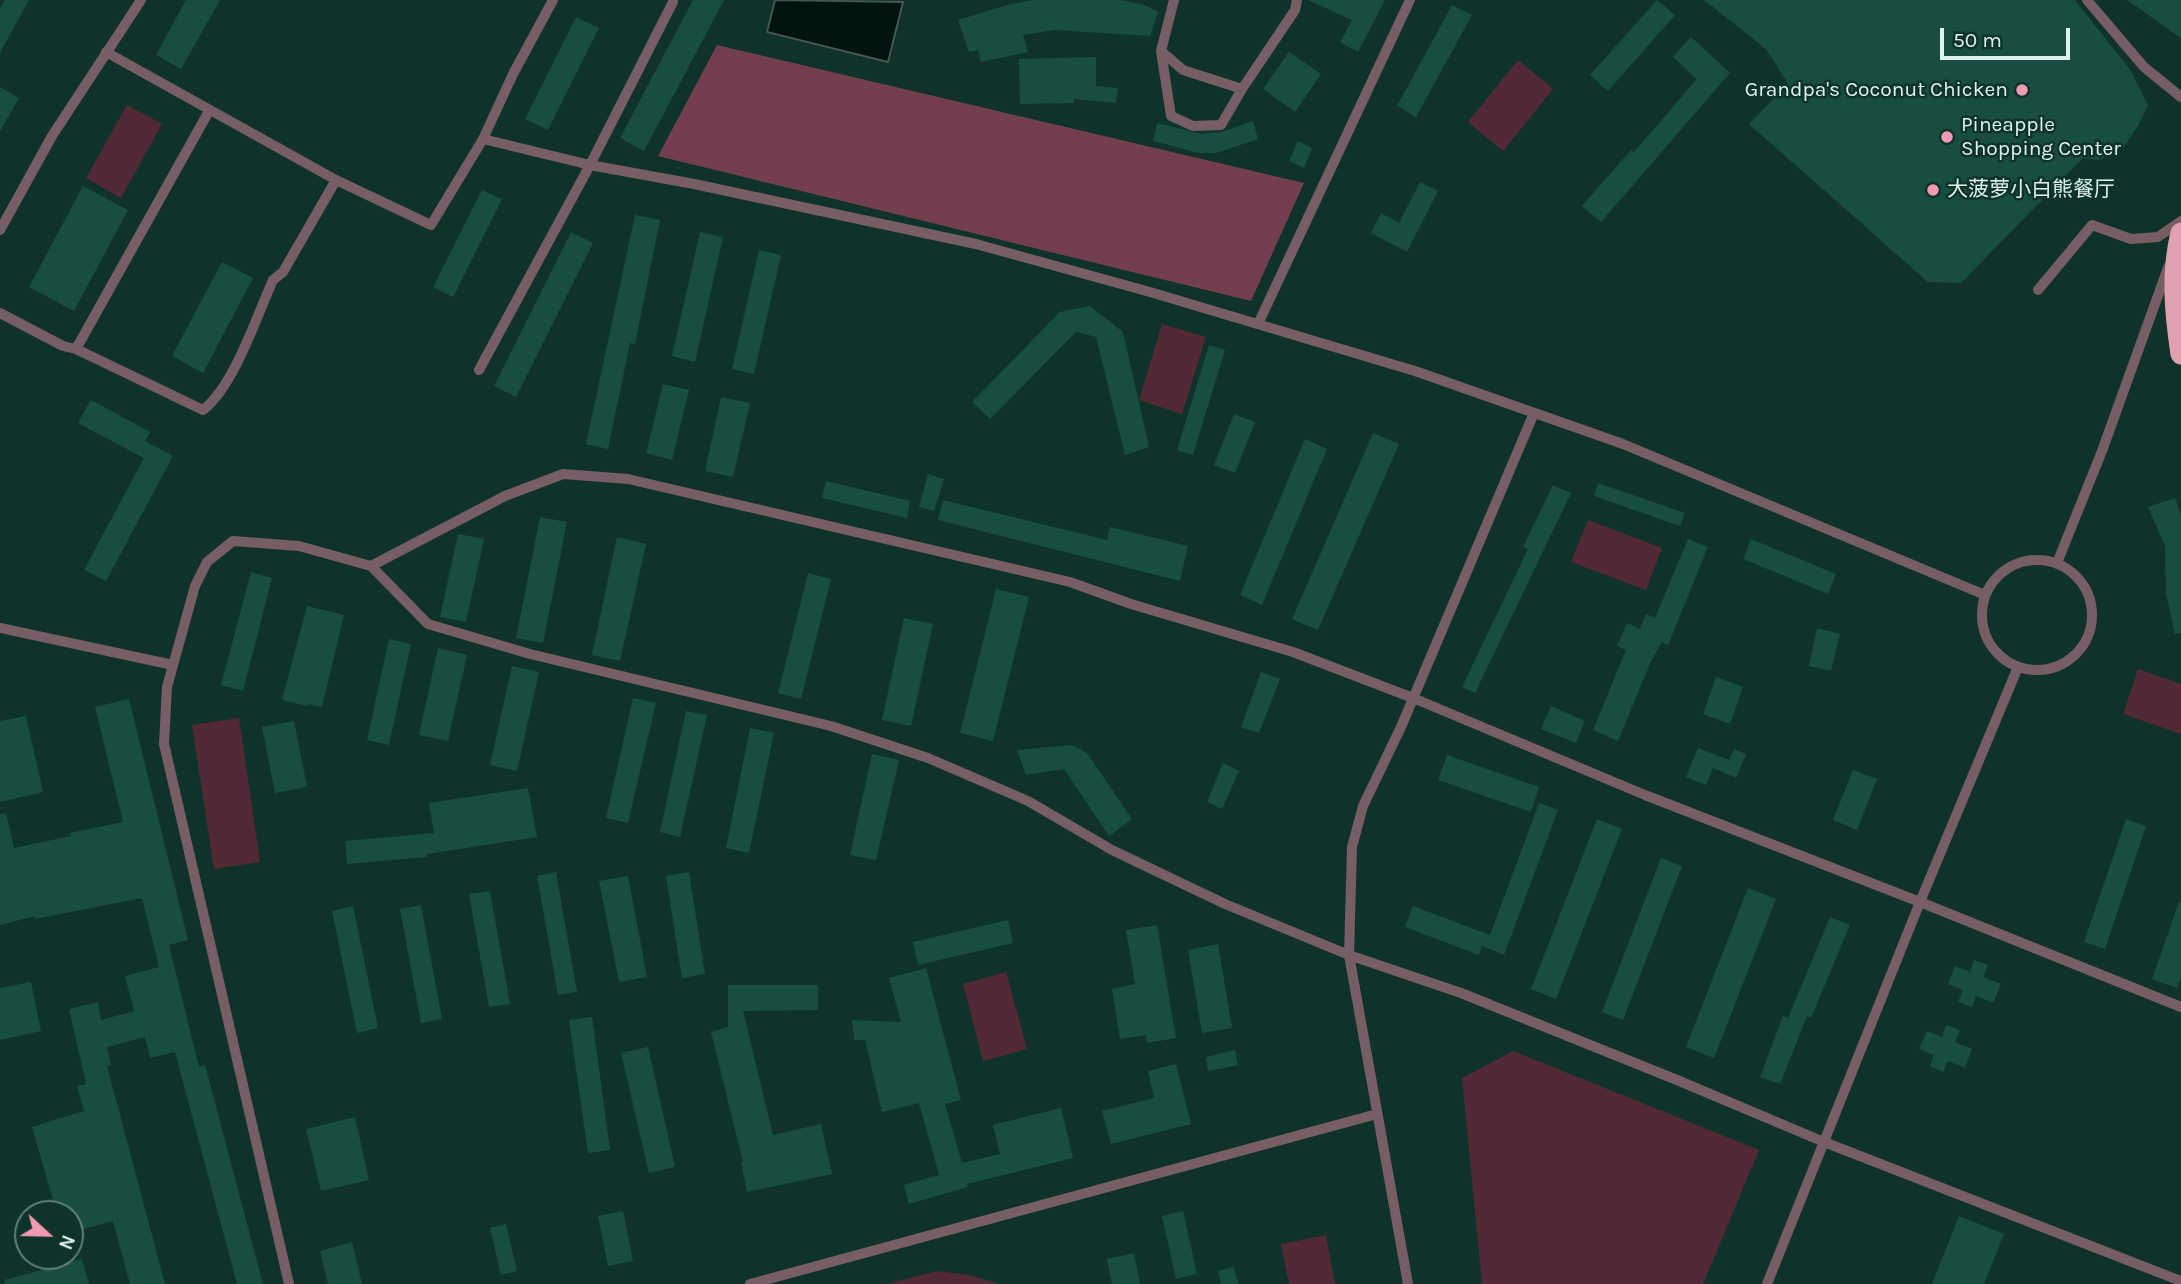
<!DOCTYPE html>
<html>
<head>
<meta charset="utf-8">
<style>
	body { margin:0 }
	#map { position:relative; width:2181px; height:1284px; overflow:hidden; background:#0f332a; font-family:Karla,sans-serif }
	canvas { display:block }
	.north { position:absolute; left:14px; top:1200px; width:70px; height:70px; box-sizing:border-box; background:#0f332a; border:2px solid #627f78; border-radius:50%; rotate:112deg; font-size:19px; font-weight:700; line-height:28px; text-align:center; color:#def2ec }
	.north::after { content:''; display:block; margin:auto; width:24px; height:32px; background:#f19ab3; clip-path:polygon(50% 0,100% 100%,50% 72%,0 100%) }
	.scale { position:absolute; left:1940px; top:28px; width:130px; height:32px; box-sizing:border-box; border:4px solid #def2ec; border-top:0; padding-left:9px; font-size:21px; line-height:24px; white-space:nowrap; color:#def2ec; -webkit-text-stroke:5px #0f332a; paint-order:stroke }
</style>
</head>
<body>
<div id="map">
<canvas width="2181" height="1284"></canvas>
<div class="north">N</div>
<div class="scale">50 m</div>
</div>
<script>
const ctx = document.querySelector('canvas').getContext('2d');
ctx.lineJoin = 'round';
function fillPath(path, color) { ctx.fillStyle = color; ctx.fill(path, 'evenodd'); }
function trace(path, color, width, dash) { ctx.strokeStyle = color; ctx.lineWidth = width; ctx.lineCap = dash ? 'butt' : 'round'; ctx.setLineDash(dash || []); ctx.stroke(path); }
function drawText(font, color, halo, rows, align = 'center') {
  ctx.font = font + ' Karla,"Noto Sans SC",sans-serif'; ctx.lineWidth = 5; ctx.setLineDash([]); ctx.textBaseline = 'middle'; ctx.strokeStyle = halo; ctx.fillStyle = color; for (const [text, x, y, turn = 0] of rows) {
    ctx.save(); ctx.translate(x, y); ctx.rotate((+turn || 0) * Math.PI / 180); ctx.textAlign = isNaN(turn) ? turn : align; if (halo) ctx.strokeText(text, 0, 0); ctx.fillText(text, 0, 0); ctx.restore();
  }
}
const green = new Path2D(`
	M1518 60 1553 89 1503 151 1468 122Z
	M127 105 162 124 121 198 86 178Z
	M1162 324 1206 337 1182 414 1139 400Z
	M1588 520 1662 548 1646 590 1571 562Z
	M2138 669 2181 684V734L2123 714Z
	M239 718 260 862 214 869 192 725Z
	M1006 972 1027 1049 983 1061 963 984Z
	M1513 1051 1759 1150 1703 1284H1482L1462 1078Z
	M1326 1235 1335 1284H1289L1281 1244Z
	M937 1271 969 1275 1000 1284H887Z`);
const forest = new Path2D(`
	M717 45 1304 183 1251 301 658 156Z`);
const water = new Path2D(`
	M775 0 903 2 888 62 767 32Z`);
const building = new Path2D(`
	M5 0H29L0 53V8Z
	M186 0H220L181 69 156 55Z
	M693 0H724L644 151 620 138Z
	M1033 0H1120L1145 5 1158 12 1150 36 1054 30 1023 35 1028 52 981 62 978 50 969 52 958 20 1007 5Z
	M1308 0H1385L1358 52 1340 42 1352 20Z
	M1657 0 1675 15 1608 91 1590 75Z
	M1704 0H2075L2131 71 2148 105 2138 126 2123 148 2098 160 2083 158 1961 283 1928 282 1749 124 1788 84 1766 49Z
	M2127 0H2181V38Z
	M1452 5 1472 15 1416 117 1397 106Z
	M576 17 599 28 548 130 525 119Z
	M1691 37 1730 73 1601 222 1582 206 1631 150 1634 152 1697 79 1673 57Z
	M1289 52 1321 74 1295 112 1263 89Z
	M1096 57V86L1118 88 1116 103 1074 99V103L1020 104 1019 59Z
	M0 87 19 98 0 131Z
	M1253 121 1258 139 1216 153H1198L1153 141 1157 123 1202 134 1222 132Z
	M1298 141 1312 148 1304 168 1289 161Z
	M1420 182 1438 191 1407 252 1371 233 1381 213 1399 223Z
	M83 186 128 210 74 311 29 287Z
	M482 190 502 199 453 297 433 287Z
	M635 215 660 220 635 344 630 343 608 449 586 444Z
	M571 232 593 243 516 397 494 386Z
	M700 232 723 237 695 362 672 356Z
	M759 250 781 255 754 374 732 369Z
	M222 262 253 278 203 373 172 356Z
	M1090 306 1123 332 1149 447 1125 455 1096 337 1076 332 990 419 972 402 1060 312Z
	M1209 345 1225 350 1193 455 1177 450Z
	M663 384 689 390 672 460 646 453Z
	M721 397 750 403 733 477 705 471Z
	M91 400 150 432 145 441 173 456 106 581 84 570 144 458 78 423Z
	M1234 414 1255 422 1235 473 1214 465Z
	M1373 433 1399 444 1318 630 1292 619Z
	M1305 439 1327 449 1262 605 1240 595Z
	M928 474 944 479 934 511 919 507Z
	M826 481 910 501 907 518 822 498Z
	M1598 483 1685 513 1680 526 1594 496Z
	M1553 485 1571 493 1475 693 1462 687 1528 549 1523 547Z
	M2175 498 2181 515V633L2175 634 2166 594 2165 546 2148 507Z
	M943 500 1107 540 1110 527 1188 546 1180 581 938 520Z
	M540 517 567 522 543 643 516 638Z
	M458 534 484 539 466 622 440 617Z
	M617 537 646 544 620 661 592 655Z
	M1688 539 1708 547 1668 645 1662 642 1651 661 1618 741 1593 730 1626 650 1617 646 1627 623 1640 629 1646 614 1655 618Z
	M1751 539 1836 574 1828 594 1743 559Z
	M251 572 272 578 243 691 221 685Z
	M808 573 831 579 801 699 778 693Z
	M996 589 1029 597 993 741 960 733Z
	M307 606 344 615 322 707 308 704 307 706 282 700Z
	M904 618 933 624 911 726 882 720Z
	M1817 628 1840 634 1831 671 1809 666Z
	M389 639 411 644 389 745 367 740Z
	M438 648 467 655 448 741 419 735Z
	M512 666 539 672 517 771 490 765Z
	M1261 672 1280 679 1259 733 1241 727Z
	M1716 677 1743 687 1730 724 1703 714Z
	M633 698 656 703 628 823 606 818Z
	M129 699 188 940 169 945 199 1067 205 1065 263 1284H237L175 1052 150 1058 145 1037 107 1047 111 1065 107 1066 165 1284H130L113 1221 70 1233V1214H57L32 1127 84 1111 77 1086 86 1084 69 1009 98 1002 101 1020 134 1011 125 976 159 967 142 898 35 919V916L0 925V814L6 813 14 848 71 836 70 833 123 822 95 707Z
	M1551 706 1585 721 1576 743 1541 729Z
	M686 711 707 715 680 837 660 832Z
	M26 716 43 792 0 802V721Z
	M294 721 307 787 275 793 262 727Z
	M750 728 774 733 749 853 726 848Z
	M1072 745 1087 753 1132 819 1109 836 1064 769 1026 775 1017 750Z
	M1698 748 1729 760 1734 749 1746 754 1736 778 1713 768 1706 785 1686 777Z
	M872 754 899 760 876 860 850 855Z
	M1447 755 1539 787 1531 812 1438 780Z
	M1223 763 1239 771 1222 809 1207 802Z
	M1853 770 1877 779 1857 830 1833 820Z
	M528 788 537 837 427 854V857L347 864 345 841 434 833 429 803Z
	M1539 803 1558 810 1504 955 1482 946 1479 955 1405 927 1413 906 1490 935Z
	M1597 819 1622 829 1556 999 1531 989Z
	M2126 819 2146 826 2105 949 2084 942Z
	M1661 858 1682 866 1623 1020 1602 1012Z
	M556 872 577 992 558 995 537 876Z
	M689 872 705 974 682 978 666 876Z
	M628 876 647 977 619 982 599 881Z
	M1748 888 1776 899 1714 1058 1686 1047Z
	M490 891 510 1004 489 1007 469 894Z
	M2179 902H2181V978L2177 988 2152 979Z
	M421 905 442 1019 421 1023 400 909Z
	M353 906 378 1028 357 1033 332 911Z
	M1830 917 1850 925 1811 1018 1807 1016 1780 1084 1760 1077 1783 1016 1788 1018Z
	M1008 920 1013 943 918 965 913 942Z
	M1157 925 1176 1038 1147 1043 1146 1035 1120 1039 1112 989 1135 984 1126 930Z
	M1218 944 1232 1028 1202 1033 1188 950Z
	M1974 960 1988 965 1983 977 2001 984 1993 1003 1976 996 1972 1007 1958 1002 1963 990 1948 984 1955 966 1970 972Z
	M926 968 961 1100 945 1104 962 1163 1000 1154 993 1125 1061 1108 1073 1158 967 1184 968 1187 909 1204 904 1185 939 1175 919 1103 882 1112 865 1040H854L852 1020 901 1022 889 978Z
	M31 982 41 1031 0 1040V988Z
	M728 985H818V1010L743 1011 773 1135 821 1124 832 1174 747 1192 741 1162H743L711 1032 728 1027Z
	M592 1017 610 1150 588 1153 569 1020Z
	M1946 1025 1960 1030 1955 1042 1972 1049 1965 1068 1948 1061 1943 1072 1930 1066 1934 1055 1919 1049 1927 1031 1942 1037Z
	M648 1047 675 1167 649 1173 621 1053Z
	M1235 1050 1238 1065 1208 1071 1206 1057Z
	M1176 1064 1191 1124 1111 1144 1102 1111 1154 1098 1148 1071Z
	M355 1117 369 1180 321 1191 306 1129Z
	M623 1211 633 1261 608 1266 598 1216Z
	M1183 1211 1197 1274 1176 1279 1162 1216Z
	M1959 1216 2004 1234 1984 1284H1932Z
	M506 1224 517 1271 501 1275 490 1228Z
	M352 1242 362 1284H328L320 1251Z
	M1134 1253 1140 1284H1112L1107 1259Z
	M82 1259 89 1284H5L4 1280Z
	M1234 1267 1238 1284H1221L1218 1271Z`);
const lane = new Path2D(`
	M1174 0 1161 51 1183 70 1242 89 1295 10 1297 0
	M2087 0 2144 67 2181 97
	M1161 51 1171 116 1193 126 1221 125 1242 89
	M106 52 336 180 431 225 483 139 513 74 553 0
	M483 139 590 165 694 184 976 244 1150 292 1415 371 1623 444 1985 595
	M0 230 52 136 141 0
	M2038 290 2092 225 2131 239 2158 237 2181 221
	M0 313 63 346 76 349 209 111
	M1258 324 1410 0
	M76 349 203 410C234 386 256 318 273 280L283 272 336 180
	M479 370 590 165 673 2
	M1534 413 1401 727 1363 806 1352 847 1349 955 1461 993 1677 1080 1824 1142 2181 1281
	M1982 615a55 55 0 1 1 110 0a55 55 0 1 1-110 0Z
	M2057 563 2102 451 2169 265
	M0 628 173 665
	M289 1284 164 744 167 687 195 586 207 562 233 541 299 546 371 566
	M750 1284 1377 1114
	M1408 1284 1349 955 1225 904 1112 850 1028 801 928 758 831 726 530 654 428 624 371 566 505 496 563 474 628 479 1070 582 1131 604 1293 652 1413 698 1645 795 1920 902 2181 1007
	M1767 1284 1920 902 2018 667`);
const highway = new Path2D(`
	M2181 233C2171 273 2175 314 2181 354`);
const markers = [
	[2022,90,7,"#f19ab3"],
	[1947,137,7,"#f19ab3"],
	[1933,190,7,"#f19ab3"]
];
const poiNames = [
	["Grandpa's Coconut Chicken",2008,90,"right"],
	["Pineapple",1961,125],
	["Shopping Center",1961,149],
	["大菠萝小白熊餐厅",1947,190]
];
fillPath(green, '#532936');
fillPath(forest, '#733f4f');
fillPath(water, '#01140f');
trace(water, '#435751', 2);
fillPath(building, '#184e42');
trace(lane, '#775d64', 10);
trace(highway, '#dfa1b2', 21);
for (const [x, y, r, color] of markers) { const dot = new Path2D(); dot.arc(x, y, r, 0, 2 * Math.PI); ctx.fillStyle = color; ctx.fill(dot); trace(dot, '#0f332a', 2.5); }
drawText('21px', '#def2ec', '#0f332a', poiNames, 'left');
</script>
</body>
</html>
